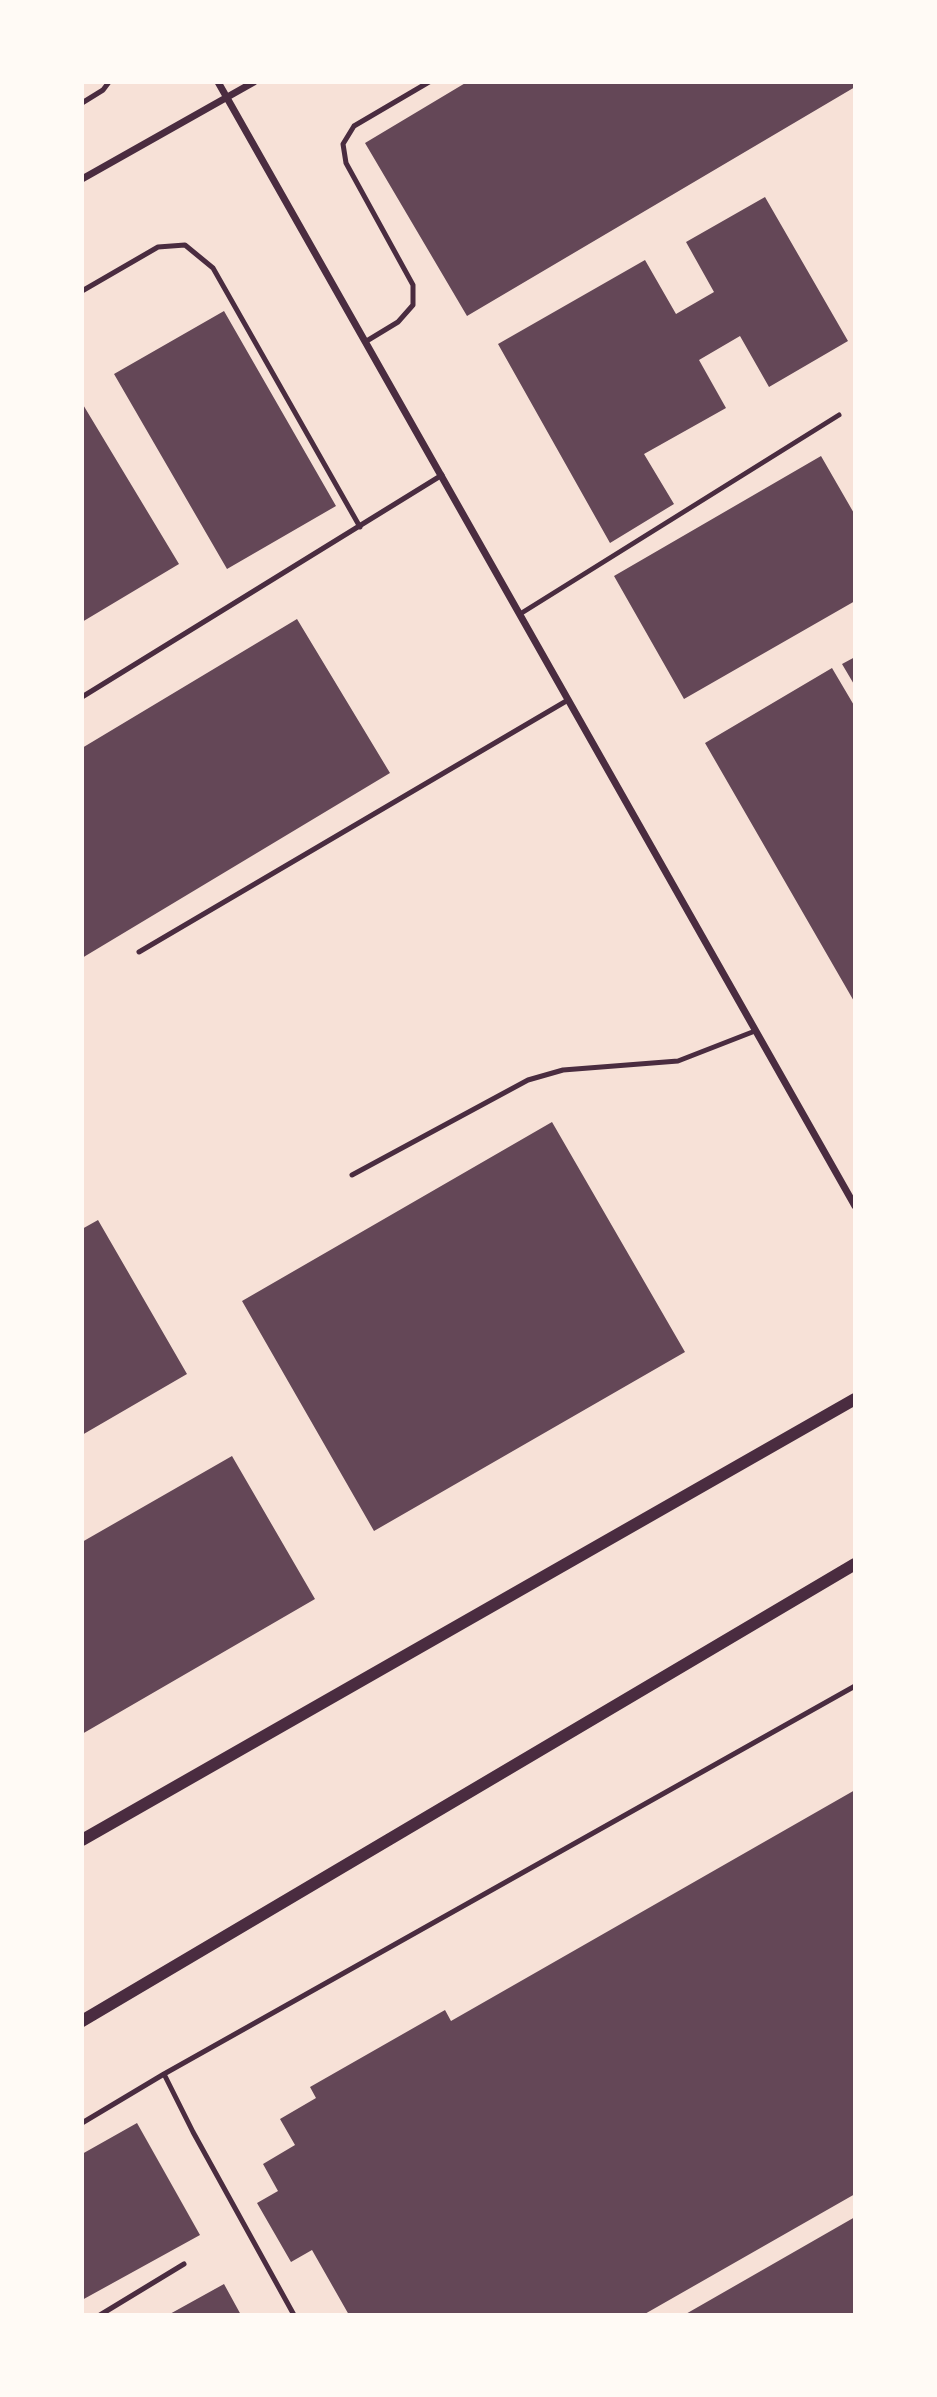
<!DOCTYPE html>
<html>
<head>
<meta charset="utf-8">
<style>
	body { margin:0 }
	#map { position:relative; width:937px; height:2397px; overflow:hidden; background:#f7e1d7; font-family:"PT Sans Narrow",sans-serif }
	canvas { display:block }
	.frame { position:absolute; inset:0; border:84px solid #fffaf5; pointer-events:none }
</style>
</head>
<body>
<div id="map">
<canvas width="937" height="2397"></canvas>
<div class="frame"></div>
</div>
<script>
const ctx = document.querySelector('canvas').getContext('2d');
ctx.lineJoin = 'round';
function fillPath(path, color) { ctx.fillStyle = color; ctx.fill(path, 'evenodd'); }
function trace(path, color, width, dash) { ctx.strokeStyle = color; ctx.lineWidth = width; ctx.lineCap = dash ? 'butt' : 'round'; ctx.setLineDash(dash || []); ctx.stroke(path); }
const building = new Path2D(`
	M467 82H855V87L467 316 365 143Z
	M765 197 848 341 769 387 740 336 699 360 726 408 644 454 674 504 610 543 498 344 645 260 676 314 714 292 686 242Z
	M224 311 336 506 227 569 114 374Z
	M82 403 179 564 82 622Z
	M821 456 855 515V601L684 699 614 576Z
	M297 619 390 773 82 958V748Z
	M855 657V686L842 664Z
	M832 668 855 707V1003L705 743Z
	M552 1122 685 1352 374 1531 242 1301Z
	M98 1220 187 1374 82 1435V1229Z
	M232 1456 315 1599 82 1734V1542Z
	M855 1790V2194L643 2315H349L312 2250 291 2262 257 2203 278 2191 263 2164 295 2145 280 2119 316 2098 310 2087 445 2010 451 2021Z
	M137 2123 200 2235 82 2300V2154Z
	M855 2217V2315H684Z
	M224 2284 241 2315H168Z`);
const service = new Path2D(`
	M82 103 103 90 109 82
	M82 291 158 247 185 245 213 268 360 527
	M365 342 398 322 413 305V285L346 163 343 144 354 126 429 82
	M520 614 839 415
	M82 697 442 475
	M139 952 568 700
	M352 1175 528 1080 563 1070 678 1061 755 1031
	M164 2074 855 1686
	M82 2123 164 2074 193 2132 294 2315
	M100 2315 184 2264`);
const minor = new Path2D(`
	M218 82 855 1206
	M82 179 254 82`);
const tertiary = new Path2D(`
	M82 1840 855 1399
	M82 2021 855 1564`);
fillPath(building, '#644757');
trace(service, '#4a2c40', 5);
trace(minor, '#4a2c40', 7);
trace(tertiary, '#4a2c40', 12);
</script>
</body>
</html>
